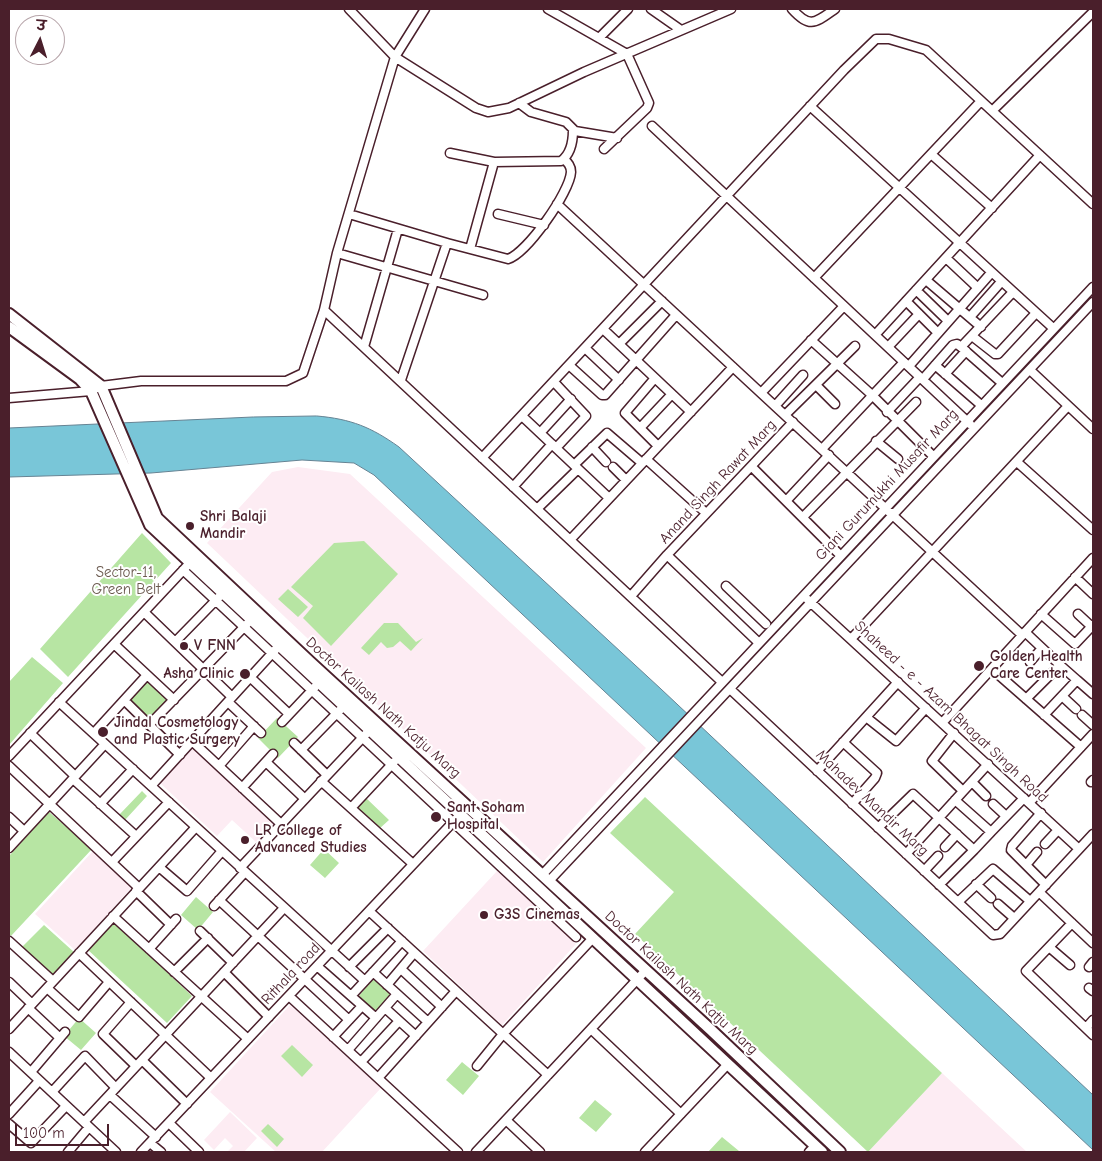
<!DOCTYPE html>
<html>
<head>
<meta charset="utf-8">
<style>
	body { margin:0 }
	#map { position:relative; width:1102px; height:1161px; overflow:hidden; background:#fff; font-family:"Comic Neue","Playpen Sans Deva",sans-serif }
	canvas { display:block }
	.frame { position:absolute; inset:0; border:10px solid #4a1f2b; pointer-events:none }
	.north { position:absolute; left:15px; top:15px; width:50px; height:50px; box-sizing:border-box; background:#fff; border:1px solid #b7a5aa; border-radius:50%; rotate:5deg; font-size:14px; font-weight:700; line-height:20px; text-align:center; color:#4a1f2b }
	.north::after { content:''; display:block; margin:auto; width:18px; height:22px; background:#4a1f2b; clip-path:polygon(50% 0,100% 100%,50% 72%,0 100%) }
	.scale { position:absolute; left:15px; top:1124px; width:94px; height:22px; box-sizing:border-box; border:2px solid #4a1f2b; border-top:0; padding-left:6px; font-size:15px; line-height:18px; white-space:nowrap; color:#4a1f2b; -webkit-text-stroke:4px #fff; paint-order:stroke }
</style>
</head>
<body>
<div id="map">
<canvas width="1102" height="1161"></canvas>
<div class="frame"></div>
<div class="north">उ</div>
<div class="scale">100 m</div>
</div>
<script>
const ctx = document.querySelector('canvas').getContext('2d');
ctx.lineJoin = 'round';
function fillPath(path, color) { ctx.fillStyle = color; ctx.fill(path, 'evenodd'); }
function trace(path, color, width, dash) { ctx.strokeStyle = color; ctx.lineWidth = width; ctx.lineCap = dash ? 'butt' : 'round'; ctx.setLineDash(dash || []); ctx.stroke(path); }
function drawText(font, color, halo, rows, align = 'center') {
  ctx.font = font + ' "Comic Neue",sans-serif'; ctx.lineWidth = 4; ctx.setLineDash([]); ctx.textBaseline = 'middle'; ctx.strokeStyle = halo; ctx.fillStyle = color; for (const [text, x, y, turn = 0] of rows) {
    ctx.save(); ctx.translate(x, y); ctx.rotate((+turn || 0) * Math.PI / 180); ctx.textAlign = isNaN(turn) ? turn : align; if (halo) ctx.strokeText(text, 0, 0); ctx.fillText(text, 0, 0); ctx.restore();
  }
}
const built = new Path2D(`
	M298 467 350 474 646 748 543 862 207 543 272 472Z
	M193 748 274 824 256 842 232 820 217 836 160 783Z
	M93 851 131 888 75 950 35 914Z
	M497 871 576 944 502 1025 423 951Z
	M290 1005 381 1088 322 1152H276L210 1092Z
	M942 1073 1027 1152H868Z
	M230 1112 257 1138 244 1152H227L233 1146 225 1138 214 1150 204 1140Z`);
const green = new Path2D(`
	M142 533 171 563 68 677 40 649Z
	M364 541 398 574 331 646 303 618 313 606 291 587 334 543Z
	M288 589 308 607 298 617 278 599Z
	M384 623H398L416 642 423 638 411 651 400 641 393 647 387 648 381 642 369 655 361 648Z
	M32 657 63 683 9 745V682Z
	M147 678 170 700 150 722 126 701Z
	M277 718 298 737 278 758 258 738Z
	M142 791 147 796 125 820 119 815Z
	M365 797 389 820 379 829 356 807Z
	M645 797 942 1073 868 1152 635 934 674 892 610 833Z
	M49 812 92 849 11 936 9 934V856Z
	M324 849 339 863 325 878 310 865Z
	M196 897 213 912 198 930 181 915Z
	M114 922 192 996 167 1023 88 950Z
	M44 925 75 953 54 978 21 948Z
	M373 979 391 994 375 1012 358 997Z
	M79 1018 96 1033 81 1050 64 1036Z
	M292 1045 313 1065 302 1077 281 1056Z
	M462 1062 479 1076 463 1095 446 1080Z
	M595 1100 612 1114 596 1132 579 1118Z
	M268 1124 284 1139 277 1147 261 1131Z
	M722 1137 739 1151 738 1152H708Z`);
const water = new Path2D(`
	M317 416C351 419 371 427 399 447L661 689 1093 1095V1150L374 475 354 463 302 460 151 473 9 477V428L253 417Z`);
const minor = new Path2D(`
	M349 9 395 57 476 108 488 112 509 108 584 72 731 9
	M548 9 627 54 649 103 647 108 604 149
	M651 9 681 30
	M792 9C810 29 815 23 835 9
	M599 38 628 9
	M519 103 531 112 566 122 575 131 617 138
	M810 106 1053 328
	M992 111 1093 12
	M652 126 970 424
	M450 153 494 162
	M931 154 992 208
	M557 204 1022 635
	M349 214 447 243 508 259C527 253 570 192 571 172 571 166 568 163 564 159
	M498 214 544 225
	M470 249 494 162 561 161C571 154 573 141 573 130
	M337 253 483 295
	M946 258 978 288
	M814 278 981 101
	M926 280 981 327
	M916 290 948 321
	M906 301 938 333
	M324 310 722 682
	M970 317 1001 282
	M603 329 691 412
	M875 335 1040 155
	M972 336 995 354H998L1036 313
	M811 340 872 395 933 456
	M619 344 662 301
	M364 347 398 229
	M888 347 919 314
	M585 348 619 380
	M935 365 981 405
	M570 366 602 395H605L676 315
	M909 366 991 273
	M1030 370 1093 429
	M945 374 966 351
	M655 378 625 413 658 446
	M923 379 953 345 957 344 961 347
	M401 380 447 243
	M554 382 586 416 556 448
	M1002 383 961 347 1013 292
	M816 385 835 404
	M761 393 844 306
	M9 398 91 391 101 386 141 381H286L303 373 324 310 337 253 395 57 425 9
	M775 406 803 375
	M887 412 920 377
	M785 415 855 346
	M522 416 609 498
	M640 428 672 394
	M540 433 571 399
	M876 441 898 459
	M592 447 606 462
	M822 449 904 362
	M482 458 844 70 876 39H889L926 50 1093 204
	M646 459 706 513
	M1017 462 1093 530
	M574 465 607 433 642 463
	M613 467 626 480
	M752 467 840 555
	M513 487 552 444
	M787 500 829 455
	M537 509 578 469
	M803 517 916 402
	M570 540 733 367
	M183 570 576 937
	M1075 577 1093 594
	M726 586 766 624
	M631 596 667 555
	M808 600 1079 849
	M144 612 232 697
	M1041 614 1075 644 1093 625
	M1078 614 1092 627
	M1025 632 1060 665 1026 699
	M851 639 1068 406
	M175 642 219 597
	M759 643 667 555 793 422
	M114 644 174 700
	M1030 662 1042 648
	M1060 665 1077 680
	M992 669 1081 747
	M250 677 289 714
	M730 689 993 935 1000 934 1093 834
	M1062 696 1076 709
	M124 700 180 755
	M59 702 365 981
	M228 702 261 733
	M1044 715 1077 680 1093 694
	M1082 715 1093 725
	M866 717 896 741 926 708
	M282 722 315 687
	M942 723 1093 558
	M149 725 247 624
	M30 733 75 776
	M94 733 147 675
	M954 733 932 761 963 791
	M192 741 281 824
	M843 742 877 773 875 778 852 804
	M294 743 327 775
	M301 750 340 710
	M9 756 187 566
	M266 762 305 799
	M9 766 139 888
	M219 766 254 726
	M817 771 898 682
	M73 779 136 836
	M321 781 413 864
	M972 782 986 796
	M1091 782 1093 780
	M151 786 276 649
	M242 788 273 754
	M955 800 991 832 1024 798
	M1029 803 1093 734
	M100 804 133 769
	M993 804 1006 816
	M351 808 394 762
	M1041 813 1012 846 1011 850 1046 885
	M9 817 24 831
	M878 828 913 794 974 850 939 885
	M1045 844 1058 830
	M945 847 957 834
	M9 848 105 744
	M974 850 991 832
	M906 854 988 764
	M112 862 169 802
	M1026 865 1037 852
	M159 867 187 891 222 851
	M240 868 366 734
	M924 871 938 856
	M542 875 1093 287
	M549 881 1093 302
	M976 884 991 898
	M136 891 171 925
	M1039 892 1093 943
	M219 900 349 1020
	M958 902 993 869 1030 901
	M998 904 1014 918
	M214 906 245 872
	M369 911 548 1075
	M113 916 248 1039
	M1072 923 1026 971 1093 1035
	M200 931 233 963
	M9 941 53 981
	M1049 947 1070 965
	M149 949 176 919
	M79 953 211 1078
	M317 966 376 1018
	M349 967 388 928
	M1089 967 1093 962
	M401 969 442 1007
	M174 972 208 938
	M224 972 269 1017
	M373 972 428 1022
	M9 982 32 1004
	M387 985 414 953
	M47 988 79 1017 109 982
	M1089 988 1093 991
	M289 996 458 1152
	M351 996 402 941
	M131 1002 103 1034 136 1066
	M28 1008 60 1038
	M385 1008 416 1036
	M1086 1028 1093 1020
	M9 1029 196 827
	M591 1029 681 1114
	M333 1037 362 1006
	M348 1050 397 994
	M9 1052 116 1152
	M142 1060 187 1104
	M361 1062 399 1021
	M477 1066 503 1034 593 938
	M31 1072 65 1032
	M378 1078 456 991
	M52 1092 85 1056 116 1088
	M110 1095 156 1137
	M9 1114 39 1081
	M506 1120 540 1152
	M84 1122 284 908
	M169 1123 199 1152
	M9 1124 31 1143 66 1106
	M150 1143 161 1152
	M68 1152 89 1127
	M141 1152 456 819
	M476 1152 646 970
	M645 1152 728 1064
	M809 1152 815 1146`);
const major = new Path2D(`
	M9 314 101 386 157 518 309 661 711 1030 840 1152
	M9 327 80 379 91 391 150 525 822 1152`);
const markers = [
	[190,526,5,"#4a1f2b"],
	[184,646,5,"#4a1f2b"],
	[979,666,6,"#4a1f2b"],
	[245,674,6,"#4a1f2b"],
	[103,732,6,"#4a1f2b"],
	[436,817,6,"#4a1f2b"],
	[245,840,5,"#4a1f2b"],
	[484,915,5,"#4a1f2b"]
];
const streetNames = [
	["Anand Singh Rawat Marg",718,482,-47],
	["Giani Gurumukhi Musafir Marg",887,485,-47],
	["Doctor Kailash Nath Katju Marg",383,708,42],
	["Shaheed - e - Azam Bhagat Singh Road",951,712,43],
	["Mahadev Mandir Marg",872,803,43],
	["Rithala road",291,974,-47],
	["Doctor Kailash Nath Katju Marg",681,983,43]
];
const poiNames = [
	["Shri Balaji",200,517],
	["Mandir",200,534],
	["V FNN",194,646],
	["Golden Health",990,657],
	["Care Center",990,674],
	["Asha Clinic",234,674,"right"],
	["Jindal Cosmetology",114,723],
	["and Plastic Surgery",114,740],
	["Sant Soham",447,808],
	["Hospital",447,825],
	["LR College of",255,831],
	["Advanced Studies",255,848],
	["G3S Cinemas",494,915]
];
const parkNames = [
	["Sector-11,",126,573],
	["Green Belt",126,590]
];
fillPath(built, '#fdecf3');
fillPath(green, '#b7e5a3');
fillPath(water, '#79c6d8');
trace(water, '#668393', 1);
trace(minor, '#4a1f2b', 11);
trace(major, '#4a1f2b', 14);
trace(minor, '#fff', 8);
trace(major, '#fff', 10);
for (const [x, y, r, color] of markers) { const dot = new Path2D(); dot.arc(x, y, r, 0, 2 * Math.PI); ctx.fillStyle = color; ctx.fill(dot); trace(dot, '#fff', 2); }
drawText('15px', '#4a1f2b', '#fff', streetNames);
drawText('bold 15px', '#4a1f2b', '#fff', poiNames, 'left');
drawText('15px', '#6b5a4f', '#fff', parkNames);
</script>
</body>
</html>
